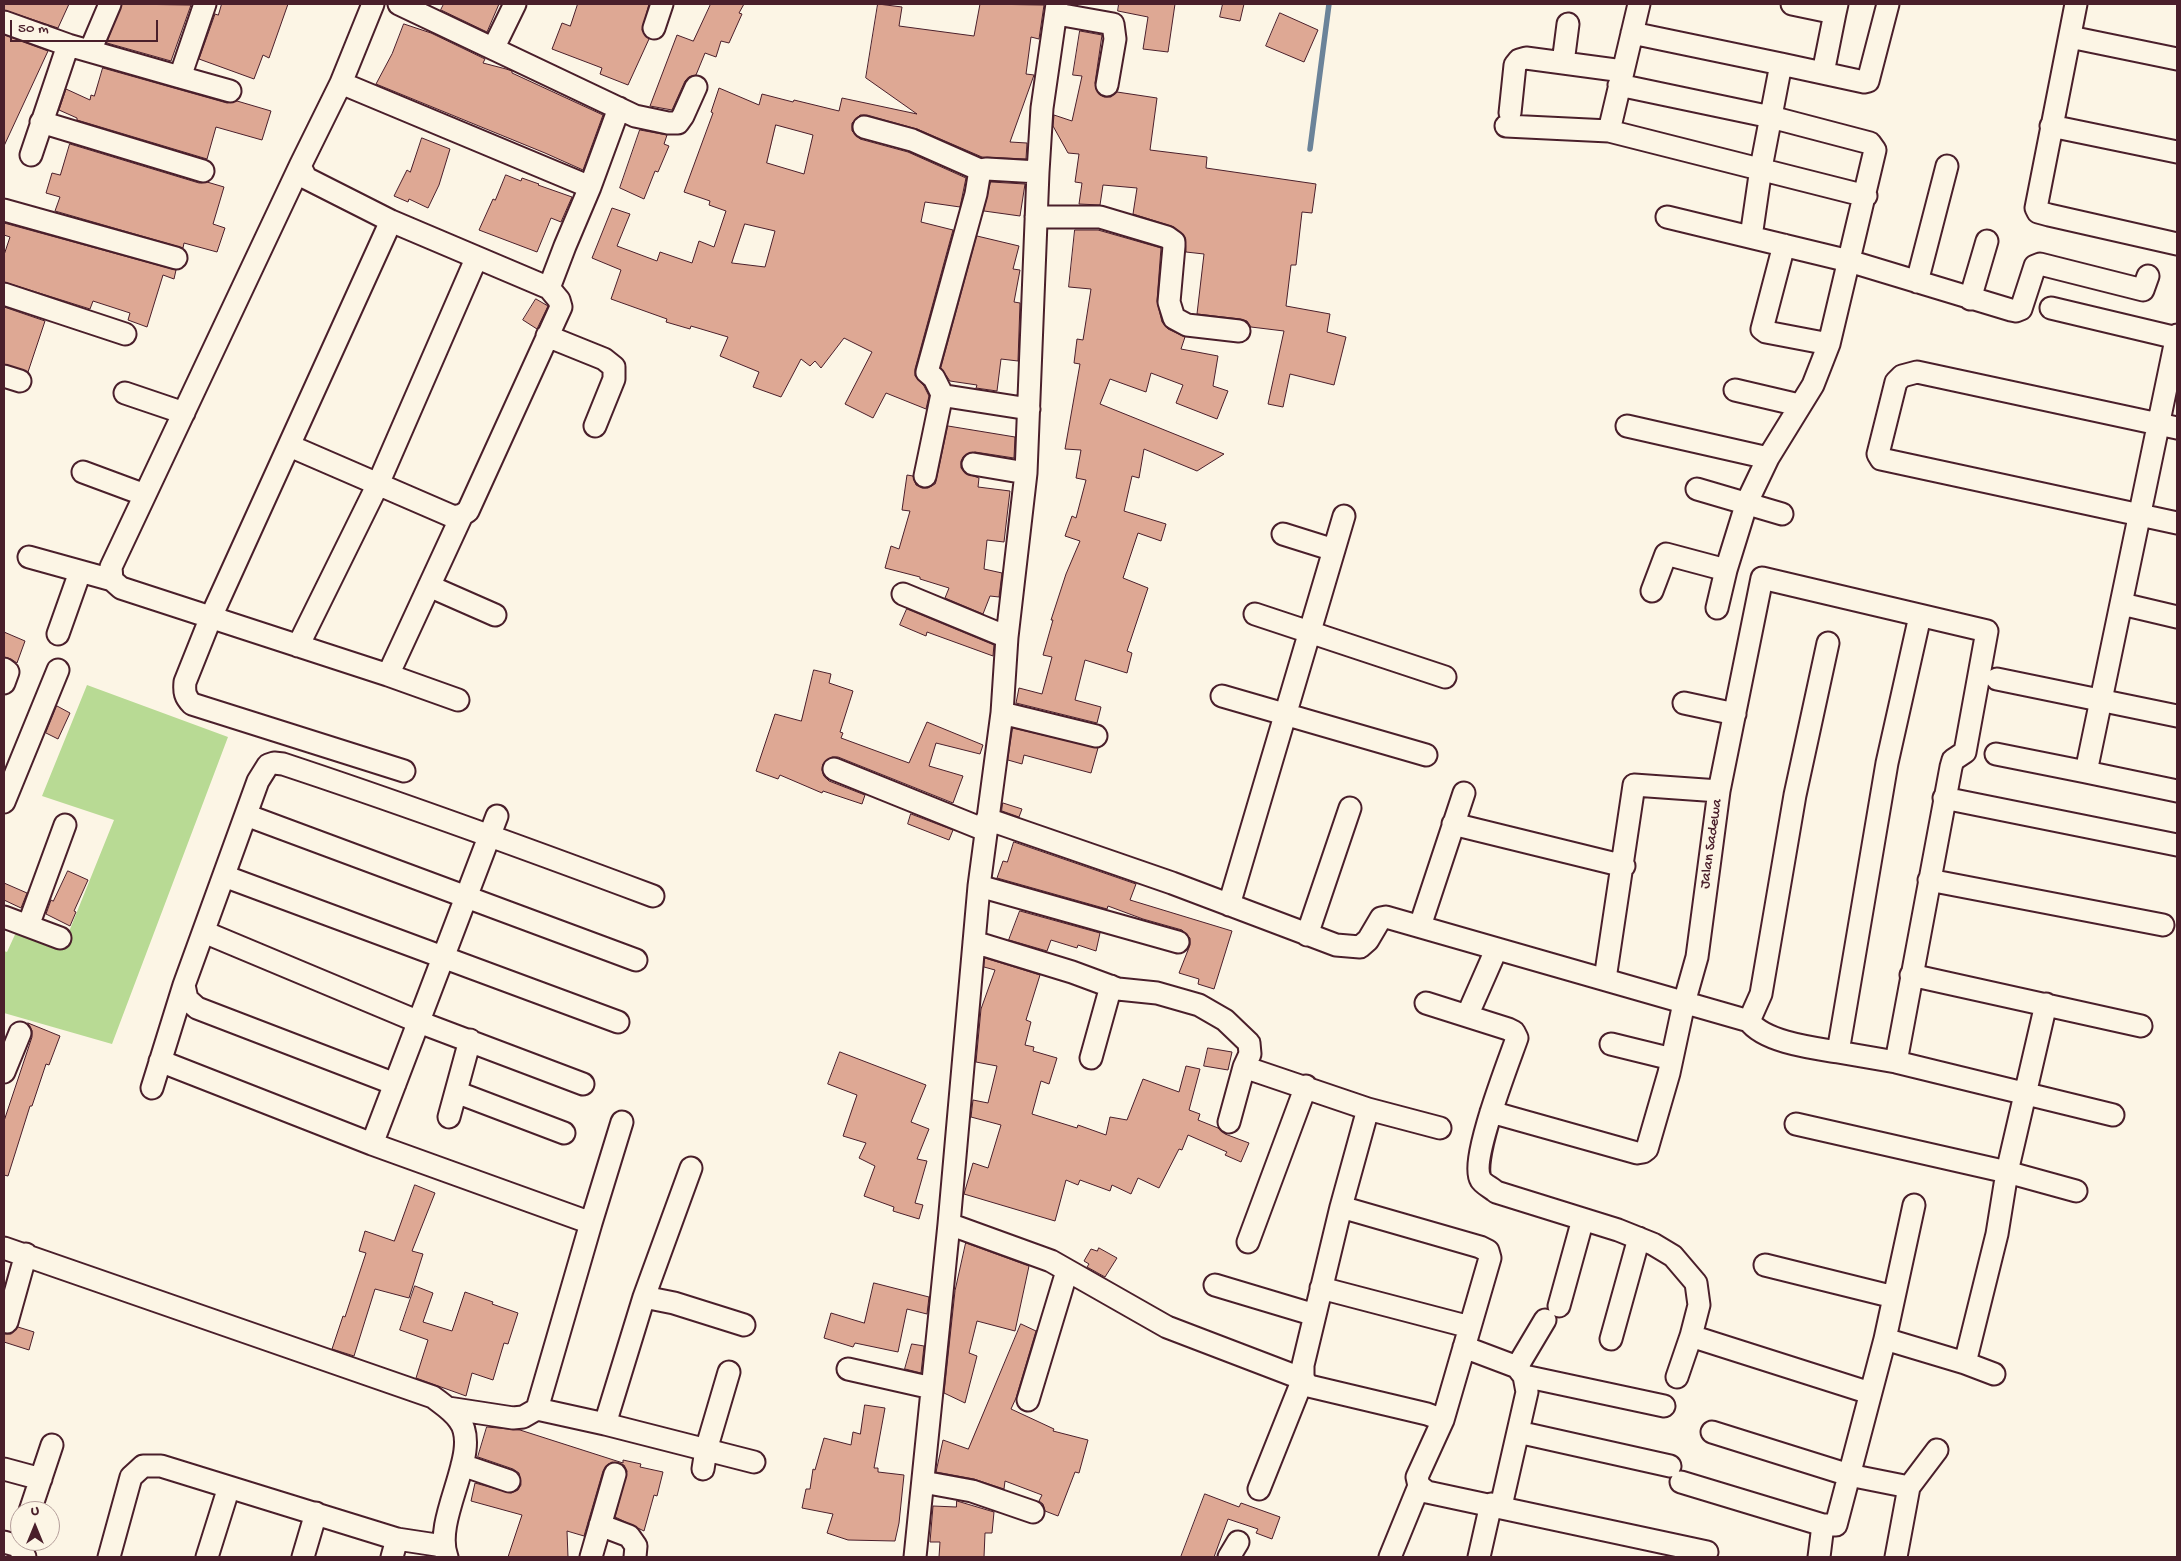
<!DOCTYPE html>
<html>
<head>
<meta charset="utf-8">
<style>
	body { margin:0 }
	#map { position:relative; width:2181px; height:1561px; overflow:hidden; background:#fcf5e5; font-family:"Gochi Hand",sans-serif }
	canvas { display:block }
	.frame { position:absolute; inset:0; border:5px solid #4a1f2b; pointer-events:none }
	.north { position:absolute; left:10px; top:1501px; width:50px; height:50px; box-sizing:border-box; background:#fcf5e5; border:1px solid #b59f9b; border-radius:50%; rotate:0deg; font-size:14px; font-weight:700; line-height:20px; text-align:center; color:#4a1f2b }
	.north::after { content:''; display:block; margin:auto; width:18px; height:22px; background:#4a1f2b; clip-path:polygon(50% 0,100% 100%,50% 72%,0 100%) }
	.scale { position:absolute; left:10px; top:20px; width:148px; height:22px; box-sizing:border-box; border:2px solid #4a1f2b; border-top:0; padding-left:6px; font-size:15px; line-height:18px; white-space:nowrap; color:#4a1f2b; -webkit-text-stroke:4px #fcf5e5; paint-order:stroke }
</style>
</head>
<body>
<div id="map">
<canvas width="2181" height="1561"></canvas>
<div class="frame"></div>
<div class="north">U</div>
<div class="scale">50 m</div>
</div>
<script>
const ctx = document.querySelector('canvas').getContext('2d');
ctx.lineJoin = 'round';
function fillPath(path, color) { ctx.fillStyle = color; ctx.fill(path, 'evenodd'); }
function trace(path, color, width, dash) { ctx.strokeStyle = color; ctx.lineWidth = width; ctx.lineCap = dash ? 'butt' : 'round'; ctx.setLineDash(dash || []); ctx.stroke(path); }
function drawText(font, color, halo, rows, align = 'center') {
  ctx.font = font + ' "Gochi Hand",sans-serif'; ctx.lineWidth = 4; ctx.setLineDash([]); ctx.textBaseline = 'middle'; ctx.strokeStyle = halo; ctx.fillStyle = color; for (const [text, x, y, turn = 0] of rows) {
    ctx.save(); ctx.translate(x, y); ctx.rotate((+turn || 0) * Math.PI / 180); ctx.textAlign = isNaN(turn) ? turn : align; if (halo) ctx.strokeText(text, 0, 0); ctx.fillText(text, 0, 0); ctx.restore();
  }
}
const green = new Path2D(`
	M87 685 228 737 112 1044 4 1013V951L7 952 18 928 64 944 114 820 42 796Z`);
const stream = new Path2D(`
	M1310 149 1329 4`);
const building = new Path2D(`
	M4 4H69L58 28 4 10Z
	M122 4 191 5 171 61 107 43Z
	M222 4H288L269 58 263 55 254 79 199 59 215 14 218 15Z
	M444 4H499L487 32 441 10Z
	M578 4H649L642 30 649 39 628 85 600 74 602 68 552 49 562 23 570 26Z
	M711 4H744L739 13 742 14 729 43 721 41 716 57 705 53 696 75 689 77 685 81 672 110 650 106 677 35 693 41Z
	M878 4 902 7 899 26 974 36 980 4 1044 5 1039 39 1031 37 1026 74 1034 75 1010 142 1027 143 1026 159 982 157 917 129 867 115H860L852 123V131L860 139 908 152 966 178 960 207 925 202 921 222 953 230 915 369V376L924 386 929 396 926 409 886 393 873 418 845 404 872 352 844 338 821 368 815 361 810 366 801 359 781 397 753 387 759 372 720 356 728 337 691 326 690 329 666 322 667 319 611 299 621 270 592 258 612 208 630 214 617 246 657 261 660 252 692 263 699 241 714 247 726 211 709 205 710 201 684 192 713 113 711 112 719 88 759 105 762 94 793 102 794 100 839 111 842 98 917 114 866 78ZM776 125 813 135 804 174 767 163ZM745 224 775 231 765 267 732 263Z
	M1119 4H1175L1168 52 1143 49 1148 17 1118 11Z
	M1223 4H1244L1240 21 1220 17Z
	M1280 13 1318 30 1304 62 1266 46Z
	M404 24 431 33 485 59 483 63 506 69 512 71V73L603 115 583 170 545 153 376 84 392 54Z
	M1080 31 1102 35 1095 83 1099 94 1104 97H1111L1117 92 1157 98 1150 150 1207 157 1206 168 1316 184 1312 213 1302 212 1296 265H1291L1286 306 1330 314 1327 332 1346 337 1334 385 1290 374 1283 407 1268 404 1284 331 1251 327 1247 321 1240 319 1197 314 1204 254 1186 252 1185 237 1174 227 1133 214 1137 188 1103 185 1100 205 1079 204 1082 183 1075 182 1079 154 1068 153 1053 126 1054 115 1072 121 1082 76 1073 75Z
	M4 35 48 51 4 146Z
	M103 68 227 103 237 101 271 111 262 140 216 127 207 159 77 120V118L59 110 66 89 90 100 91 95 94 96Z
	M640 130 667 135 664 144 669 146 658 172 655 171 644 199 620 188Z
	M422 138 450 149 439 185 428 208 409 199 408 202 394 196 407 170 410 172Z
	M70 144 199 183 207 182 224 187 213 224 225 228 217 252 184 243 183 248 55 211 60 197 46 193 52 173 60 175Z
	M506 175 521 181 522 178 539 184 538 185 572 197 561 222 551 218 537 252 479 230 493 199 495 200Z
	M991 182 1025 184 1020 216 984 211Z
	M4 223 176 270 174 279 163 275 147 327 128 320 130 313 93 301 90 309 4 282V255L10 237 4 235Z
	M1075 230H1098L1161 248 1157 301 1162 322 1168 329 1185 337 1181 349 1218 356 1213 386 1228 391 1217 419 1176 403 1183 385 1151 373 1146 392 1110 379 1100 404 1224 454 1197 471 1144 449 1139 478 1132 476 1124 511 1166 524 1161 541 1138 533 1123 578 1148 588 1127 651 1132 653 1127 673 1085 660 1075 700 1101 707 1097 723 1016 703 1019 688 1042 694 1052 657 1043 655 1053 620H1051L1066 574 1080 541 1065 536 1072 516 1076 518 1086 480 1076 478 1081 450 1065 449 1080 364 1074 363 1077 339 1083 340 1091 289 1069 287Z
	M977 236 1019 246 1013 269 1020 270 1014 302 1020 303 1018 361 1001 359 997 391 976 388 977 385 950 381 941 368Z
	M536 299 548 306 537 329 523 320Z
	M4 307 45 321 28 372 4 364Z
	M948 426 1015 437 1014 458 975 452 964 456 961 461V468L965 473 979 478 978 487 1010 491 1004 542 987 540 984 569 1002 573 999 597 990 596 983 614 945 598 949 588 920 579V577L885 568 891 546 899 549 910 511 902 510 907 475 913 476 916 485 922 488H928L935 484Z
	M907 609 994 645 993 656 927 632 926 636 900 625Z
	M4 632 25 641 17 663 11 659 4 657Z
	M814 670 831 674 829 683 853 691 840 732 843 733 841 738 909 763 927 722 983 745 980 754 936 743 929 766 963 776 953 803 838 757H832L823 764 822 770 824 776 829 781 865 795 862 804 823 791 822 793 780 775 778 779 756 771 775 714 801 721Z
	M57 706 70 713 58 739 46 733Z
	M1013 728 1098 748 1091 773 1024 755 1022 764 1008 760Z
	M1003 803 1022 809 1019 817 1002 811Z
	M911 814 953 830 949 840 908 824Z
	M1014 842 1136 884 1130 900 1232 931 1214 989 1198 984 1199 979 1179 973 1190 945V938L1182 930 1143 919 1108 906 1107 909 997 878 1003 861 1007 862Z
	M68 871 88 880 74 911 76 912 70 926 46 914 51 900 53 901Z
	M4 883 27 893 21 908 4 900Z
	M1020 911 1100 933 1096 951 1078 945 1077 948 1051 940 1047 951 1009 940Z
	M985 958 1040 975 1026 1020 1031 1022 1025 1045 1034 1047 1033 1051 1057 1058 1049 1084 1041 1081 1032 1114 1077 1128 1078 1125 1106 1135 1110 1117 1127 1120 1143 1079 1179 1092 1186 1066 1200 1069 1189 1110 1200 1114 1198 1120 1218 1128 1225 1134 1249 1143 1241 1162 1225 1155 1227 1152 1188 1135 1182 1150 1179 1149 1159 1188 1138 1178 1131 1194 1112 1185 1110 1191 1080 1180 1078 1185 1066 1180 1055 1221 964 1194 973 1163 988 1168 1001 1125 971 1117 973 1100 988 1103 997 1066 976 1062 981 1009 995 970 984 967Z
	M28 1023 60 1036 49 1065 46 1064 32 1106H30L8 1176 4 1175V1121L32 1037V1031Z
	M1208 1048 1232 1052 1228 1070 1204 1066Z
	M840 1052 926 1085 911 1122 929 1129 917 1159 927 1161 915 1203 923 1205 919 1219 893 1211 894 1207 864 1196 875 1166 859 1158 866 1143 843 1136 857 1095 828 1084Z
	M415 1185 435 1193 412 1251 423 1254 409 1298 375 1289 354 1356 332 1349 343 1316 345 1317 366 1253 359 1251 365 1231 394 1241Z
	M966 1243 1029 1266 1015 1331 977 1321 969 1353 977 1356 965 1403 944 1393 955 1291Z
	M1099 1248 1117 1258 1105 1277 1087 1267 1089 1264 1084 1261 1091 1249 1097 1251Z
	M874 1283 929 1297 927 1314 907 1309 898 1352 855 1343 853 1347 824 1338 831 1313 864 1323Z
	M415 1286 433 1293 423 1322 452 1331 465 1292 493 1302 492 1304 518 1313 508 1344 504 1343 493 1380 472 1373 466 1396 416 1378 428 1340 400 1330Z
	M1021 1324 1036 1331 1016 1398 1011 1409 1054 1429 1053 1431 1088 1440 1079 1473 1075 1472 1058 1516 1045 1511 1043 1504 1039 1501 1042 1495 1005 1481 1004 1489 974 1479 936 1472 943 1440 968 1449Z
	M18 1327 34 1332 29 1350 4 1342V1334H11Z
	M912 1344 924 1346 921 1373 905 1369Z
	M865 1405 885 1408 874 1468H878V1472L904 1475 899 1523 895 1541 848 1540 827 1533 833 1514 802 1508 806 1489H810L813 1469 815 1470 824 1438 851 1445 853 1432 860 1434Z
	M487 1427 520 1430 623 1463V1460L641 1464 640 1467 663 1472 657 1496 654 1495 644 1531 615 1517 627 1471 624 1465 612 1462 607 1465 603 1471 584 1536 567 1531 568 1557H508L522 1515 471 1501 475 1483 511 1493 518 1490 521 1485 519 1473 513 1469 478 1457Z
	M1205 1494 1239 1507 1241 1503 1280 1517 1272 1539 1256 1533 1258 1529 1228 1519 1214 1557H1181Z
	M957 1501 994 1512 992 1533H985L984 1557H939L940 1542H930L933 1506 956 1507Z`);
const minor = new Path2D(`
	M373 4 341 83 590 187
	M399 4 635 116 668 123H678L683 116 696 87
	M1792 4 1835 13 1837 4
	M2076 4 2036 208 2038 212 2049 215 2177 244
	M1057 14 1113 24 1115 39 1107 85
	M4 22 68 45 31 155
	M654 28 662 4
	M1632 33 1781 64
	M2070 37 2177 59
	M68 45 180 77 205 4
	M494 47 515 4
	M90 51 110 4
	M1563 63 1568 24
	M1823 73 1835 13
	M180 77 230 91
	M1619 85 1771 117 1870 143 1875 150 1829 344 1813 385 1768 458 1747 502 1726 570 1717 608
	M1510 113 1515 65 1519 60 1526 58 1623 71
	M41 122 203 171
	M1506 126 1609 131 1639 4
	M2051 126 2177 152
	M864 127 912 140 980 170
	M1609 131 1866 196
	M300 166 111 567 112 580 121 588 388 675
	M4 210 176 258
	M1036 217H1100L1167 237 1174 242V246L1169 302 1174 318 1187 325 1239 331
	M1667 217 1849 261 2011 310 2016 311 2021 309 2035 266 2040 264 2143 290 2148 276
	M391 221 211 617 185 682C184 692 185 697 192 704L404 771
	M1751 237 1761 168 1781 64 1864 82 1868 81 1888 4
	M1784 245 1762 329 1766 332 1829 344
	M1917 282 1947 166
	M549 288 565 246 590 187 619 108
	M4 294 125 334
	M1970 299 1987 241
	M2051 308 2177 338
	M2177 335 2086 772 2177 791
	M547 336 604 359 614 367V379L595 426
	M4 376 20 381
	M1735 390 1799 405
	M125 393 184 413
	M1029 409 946 396 942 394 934 378 927 372 976 194 980 170 987 169 1038 172
	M1627 426 1768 458
	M2177 428 1917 372 1902 376 1896 382 1878 454 1881 459 2177 523
	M290 446 454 517 462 515 468 511 561 307 559 300 549 288 391 221 306 178 300 166 341 83
	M973 464 1026 473
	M83 472 145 495
	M925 476 942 394
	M1697 489 1782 514
	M1283 534 1334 550
	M29 557 112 580
	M429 586 495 615
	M1652 591 1666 554 1726 570
	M903 594 1007 637
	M2122 604 2177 617
	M1255 614 1445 677
	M58 634 80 572
	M298 646 378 484 476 259
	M4 669 8 672 4 683
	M1997 679 2177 716
	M1222 696 1426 755
	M458 700 388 675 462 515
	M1684 703 1735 714
	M1002 713 1096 736
	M1996 754 2086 772
	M834 769 985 830
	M1719 791 1762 578 1987 631 1965 752 1953 760 1951 767 1896 1062
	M1944 798 2177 845
	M4 802 58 670
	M246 815 636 960
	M987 819 1172 883 1336 945 1360 947 1368 940 1381 918 1386 917 1749 1021 1761 994 1795 795 1828 643
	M1453 824 1624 866
	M224 876 618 1022
	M1929 880 2163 925
	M979 886 1178 942
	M1229 905 1344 516
	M4 917 60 938
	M28 926 65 825
	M1420 926 1464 793
	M204 932 419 1022 583 1084
	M1307 935 1350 808
	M974 942 1072 972 1118 989 1157 993 1199 1005 1225 1020 1249 1043 1250 1054 1244 1067 1368 1109 1341 1207 1303 1365V1379L1309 1386 1427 1414 1443 1420 1417 1477 1419 1486 1427 1492 1707 1552
	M1911 975 2141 1026
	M1426 1003 1508 1029 1514 1032 1517 1038C1509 1061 1469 1162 1481 1180 1483 1184 1492 1188 1496 1192L1618 1230 1653 1244 1673 1256 1696 1283 1699 1305 1691 1336 1870 1393
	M1467 1016 1496 950
	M1749 1021C1764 1042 1813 1048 1838 1052L1887 763 1920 616
	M1611 1044 1672 1059
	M1838 1052 1896 1062 2113 1115
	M1091 1058 1111 986
	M160 1061 372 1144 591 1223 537 1409
	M4 1072 20 1033
	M395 1084 197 1008 187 999 184 985 258 781 268 765 274 763 283 764C407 805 530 850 653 896
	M152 1088 184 985
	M456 1092 564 1133
	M1368 1109 1440 1128
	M1491 1112 1637 1153 1643 1152 1647 1149 1669 1073 1684 1003 1697 957 1719 791 1634 785 1605 979
	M449 1117 470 1040
	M1229 1122 1244 1067
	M1796 1124 2007 1172 2076 1191
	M372 1144 497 816
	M1341 1207 1480 1247 1488 1251 1490 1258 1443 1420
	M591 1223 622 1122
	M949 1224 1051 1261 1167 1327 1303 1379 1259 1489
	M1248 1242 1306 1086
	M4 1248 433 1397C442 1404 452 1410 459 1420 483 1451 432 1518 447 1557
	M1765 1265 1894 1297
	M1215 1285 1315 1315
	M1321 1288 1470 1327
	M644 1297 691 1168
	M1559 1306 1583 1219
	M7 1322 26 1254
	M1611 1339 1639 1238
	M1885 1339 1965 1363 1997 1234 2007 1172 2046 1004
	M1464 1347 1517 1367 1524 1376 1527 1392 1501 1506
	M1965 1363 1994 1374
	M1517 1367 1545 1320
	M848 1369 932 1388
	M1524 1376 1664 1406
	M1677 1377 1691 1336
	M1028 1400 1067 1271
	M448 1408 513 1418 523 1417 537 1409 605 1424 644 1297 674 1303 744 1325
	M605 1424 754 1462
	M1518 1432 1670 1466
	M1712 1432 1849 1475 1909 1487
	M462 1465 509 1481
	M4 1469 41 1479
	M703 1469 706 1450 729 1372
	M923 1482 972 1491 1033 1512
	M1681 1482 1823 1525H1836L1885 1339 1914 1205
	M30 1511 52 1445
	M600 1525 629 1536 636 1546 635 1557
	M397 1539 443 1546
	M4 1542 18 1546 25 1557
	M109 1557 131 1477 143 1466H161L397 1539 392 1557
	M207 1557 229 1487
	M303 1557 316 1513
	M591 1557 615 1474
	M915 1557 949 1224 979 886 1002 713 1007 637 1026 473 1038 172 1042 108 1057 4
	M1229 1557 1238 1542
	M1390 1557 1419 1486
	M1479 1557 1491 1504
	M1819 1557 1823 1525
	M1896 1557 1909 1487 1937 1450`);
const streetNames = [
	["Jalan Sadewa",1712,844,-82]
];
fillPath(green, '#b8da94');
trace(stream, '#6b8399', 5.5);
fillPath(building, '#dea894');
trace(building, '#4a1f2b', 1);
trace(minor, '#4a1f2b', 25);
trace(minor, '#fcf5e5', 21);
drawText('15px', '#4a1f2b', '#fcf5e5', streetNames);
</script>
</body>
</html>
